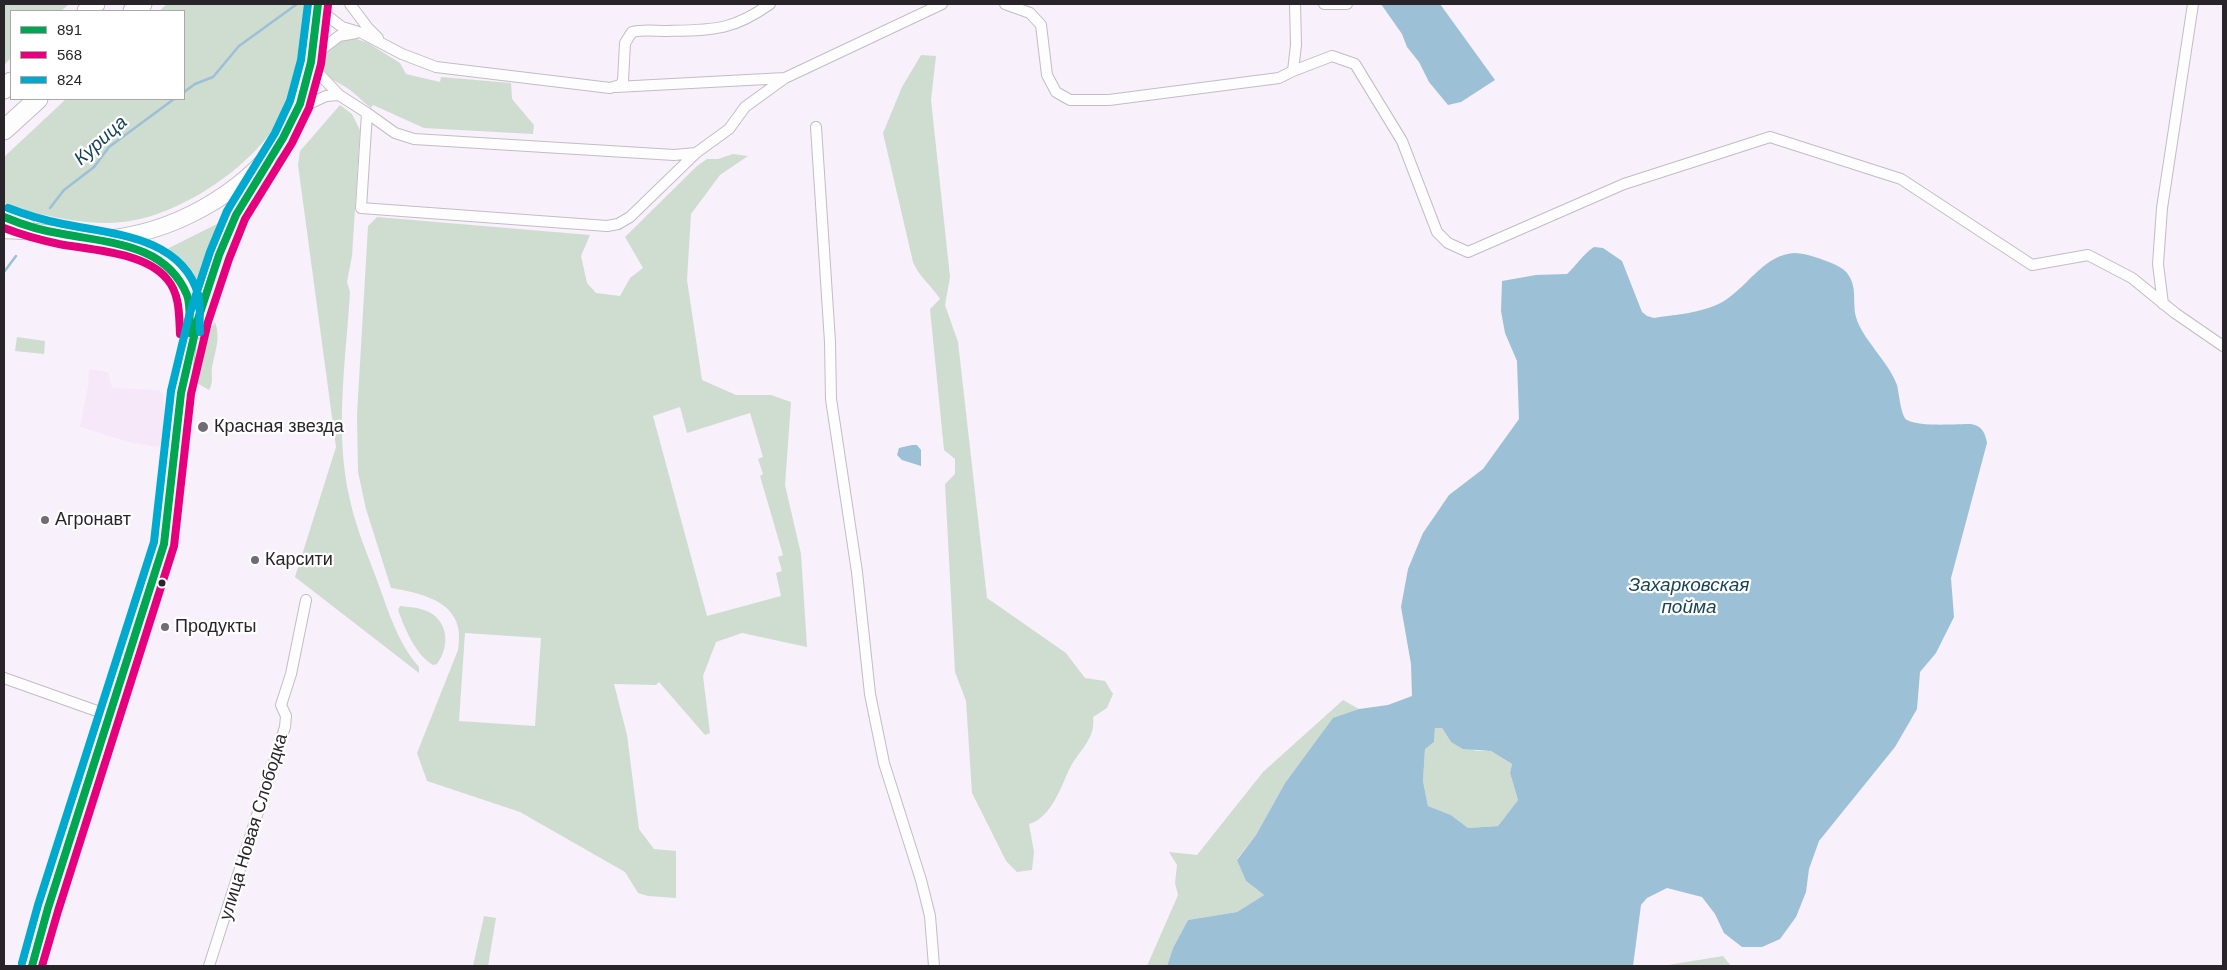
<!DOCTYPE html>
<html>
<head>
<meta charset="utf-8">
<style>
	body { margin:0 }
	#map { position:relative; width:2227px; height:970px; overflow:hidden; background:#f8f0fa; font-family:Helvetica,sans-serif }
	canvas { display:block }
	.frame { position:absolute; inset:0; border:5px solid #29242a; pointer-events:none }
	.legend { position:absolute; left:10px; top:10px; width:175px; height:90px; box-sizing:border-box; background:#fff; border:1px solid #a9a7aa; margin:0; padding:6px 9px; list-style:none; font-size:15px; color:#29242a }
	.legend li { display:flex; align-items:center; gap:10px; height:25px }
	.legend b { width:25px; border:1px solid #a9a7aa }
</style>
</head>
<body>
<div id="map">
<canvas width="2227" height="970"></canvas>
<div class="frame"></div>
<ul class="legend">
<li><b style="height:6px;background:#00a651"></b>891</li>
<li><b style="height:6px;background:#e5007d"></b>568</li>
<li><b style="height:6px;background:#00a9ce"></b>824</li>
</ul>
</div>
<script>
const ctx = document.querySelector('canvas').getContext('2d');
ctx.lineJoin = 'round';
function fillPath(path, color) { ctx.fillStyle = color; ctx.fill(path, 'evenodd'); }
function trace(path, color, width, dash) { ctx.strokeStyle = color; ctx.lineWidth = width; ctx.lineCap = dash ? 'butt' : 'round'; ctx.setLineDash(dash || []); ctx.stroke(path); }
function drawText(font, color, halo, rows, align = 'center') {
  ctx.font = font + ' Helvetica,sans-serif'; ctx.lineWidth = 4.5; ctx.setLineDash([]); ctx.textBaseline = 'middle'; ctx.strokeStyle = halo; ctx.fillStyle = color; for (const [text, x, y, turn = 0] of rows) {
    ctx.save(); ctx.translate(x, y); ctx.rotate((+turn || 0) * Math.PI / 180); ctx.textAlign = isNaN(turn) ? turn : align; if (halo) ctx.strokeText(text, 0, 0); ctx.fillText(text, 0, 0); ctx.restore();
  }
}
const built = new Path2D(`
	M89 369 108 372 112 388 158 390 163 394 165 440 158 447 129 442 80 427 88 387Z`);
const green = new Path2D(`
	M4 4H69L61 11H11V58L4 65Z
	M167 4H304C304 41 301 77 284 111 259 163 181 216 123 222 95 225 67 220 40 214 28 211 15 209 4 203V157L66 99H184V11H159Z
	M354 38 368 43 400 63 406 74 440 82 441 77 511 83 512 99 534 125 533 134 424 128 373 105 371 108C364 103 357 95 350 90 332 77 318 79 326 52L340 41Z
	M921 55 936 56 931 100 950 277 945 305 958 342 987 598 1066 653 1085 678 1105 681 1113 694 1107 708 1093 717C1096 739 1079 750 1070 768 1060 788 1052 817 1029 824L1034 852 1032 870 1017 872 1006 861 972 793 966 701 955 672 945 484 955 474V459L944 450 930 309 940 299C931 285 919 277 913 262L883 133 902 87Z
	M340 105 352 114 360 130 352 256 347 282 350 292C346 360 334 433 350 500 356 528 368 556 378 583 389 613 398 643 419 667V673L295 577 336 447 298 165 300 151Z
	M733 154 748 156 720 175 691 214 687 280 702 380 736 395H771L791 402 785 485 801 554 807 647 742 633 716 642 703 676 710 733 705 735 659 682 656 685 614 684 627 735 639 829 654 849 676 851V898L648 896 638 893 625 872 520 812 427 781 417 753 458 650C467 604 427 594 391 588L366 509 358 472 357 415 368 226 377 217 590 235 581 256 587 283 596 293 620 296 630 278 643 268 625 237 697 166 707 159H718ZM680 407 687 433 750 413 763 457 758 459 763 474 760 476 783 555 778 557 782 571 776 573 781 596 707 616 653 416ZM465 633 541 638 535 726 459 721Z
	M223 221 225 224 197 301 161 252Z
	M215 322C221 337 215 352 212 367 211 376 214 382 209 390L195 382 203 341Z
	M17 337 45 341 44 354 15 351Z
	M400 606C408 607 416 607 424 610 448 618 451 645 437 664L433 665C415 654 405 629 398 610Z
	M1343 700 1359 709 1333 719 1285 783 1256 835 1237 859 1246 881 1264 895 1237 912 1188 920 1173 948 1167 966H1147L1178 895 1175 883 1177 865 1169 852 1197 855 1263 772Z
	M1435 728H1442L1451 742 1477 751H1491L1512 764 1510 773 1518 800 1498 826 1468 828 1451 815 1428 806 1423 781 1425 748 1434 742Z
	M484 916 496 918 488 966H473Z
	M1723 956 1731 966H1662Z`);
const water = new Path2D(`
	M1381 4H1440L1495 80 1461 102 1448 105 1429 82 1419 62 1407 47 1402 34Z
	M1594 247 1603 248 1622 261 1642 312 1647 316 1654 318C1678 314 1707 313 1727 299 1749 284 1766 254 1795 253 1806 253 1841 264 1847 273 1858 287 1852 302 1856 317 1862 339 1889 362 1897 385 1899 393 1901 417 1907 420 1919 427 1956 424 1971 424 1982 426 1985 432 1987 443L1951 578 1954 617 1936 653 1920 672 1917 709 1895 747 1819 841 1809 869 1806 892 1796 917 1780 939 1762 947H1742L1724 933 1715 914 1702 897 1667 888 1647 898 1641 905 1633 966H1167L1173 948 1188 920 1237 912 1264 895 1246 881 1237 860 1256 835 1285 783 1333 718 1359 709 1388 705 1412 696 1411 664 1401 607 1408 569 1423 533 1449 495 1483 469 1519 419 1517 361 1505 333 1501 311 1502 281 1536 275 1567 274C1577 265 1583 254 1594 247ZM1435 728H1442L1451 742 1463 749 1491 751 1512 764 1510 773 1518 800 1498 826 1468 828 1451 815 1428 806 1423 781 1425 749 1434 742Z
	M912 445H917L921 450V466L902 460 897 455 899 448Z`);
const stream = new Path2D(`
	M184 92 195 84 213 77 239 46 297 4
	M50 208 64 190 94 167 109 147 174 99
	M4 272 16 256`);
const street = new Path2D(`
	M318 4 325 14 342 27 362 33 402 54 436 67 610 88 620 85 623 81 625 43 632 32C643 29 655 31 667 31 713 30 732 31 770 4
	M350 4 368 28 378 38
	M1005 4 1030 13 1041 25 1047 75 1056 92 1070 100H1109L1279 78 1293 71 1296 45 1295 4
	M1324 4H1347
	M313 56 339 36 356 33
	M311 65 339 95 367 113 361 208 607 226 618 224 630 217 696 153 729 129 745 107 785 78 942 4
	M1293 71 1332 56 1355 64 1402 141 1437 232 1448 243 1468 252 1624 184 1770 137 1901 179 2032 265 2088 255 2132 278 2175 313 2223 346
	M616 87 785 78
	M298 109 326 96 339 95
	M367 113 395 133 414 139 674 155 696 153
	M816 127 830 342 831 399 857 572 870 694 884 763 921 880 930 916 934 966
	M2163 304 2158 264 2162 208 2193 4
	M4 678 111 716
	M209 966 285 727 286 716 281 705 291 674 306 600`);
const secondary = new Path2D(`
	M196 331C215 266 231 220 268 162
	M32 966 48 908 164 544 191 320C189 263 152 251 104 240`);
const primary = new Path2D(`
	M4 217 27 227
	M4 230C18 231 32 231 45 233 64 235 83 241 102 239 171 234 242 195 283 138 309 101 316 48 318 4`);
const highway = new Path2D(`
	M87 11 95 4
	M133 11 142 4
	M4 89 11 82
	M4 130 38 99`);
const bus1 = new Path2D(`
	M4 217C23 225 42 231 63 234 110 243 166 244 187 295 191 305 189 322 190 333
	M32 966 48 908 164 544 181 393 198 319 219 255 236 215 283 138 300 104 311 62 318 4`);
const bus2 = new Path2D(`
	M4 228C22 235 40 240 59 244 91 250 145 252 167 279 180 294 179 315 180 334
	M42 966 58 911 174 546 191 394 208 322 229 259 245 219 292 143 309 108 321 64 328 5`);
const bus3 = new Path2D(`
	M8 208C26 215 43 220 63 224 111 234 181 236 198 294 201 306 199 320 200 332
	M22 963 38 905 154 542 171 391 189 316 210 252 227 211 275 133 290 101 301 60 308 4`);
const markers = [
	[203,427,6,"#716b73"],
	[45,520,5,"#716b73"],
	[255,560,5,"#716b73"],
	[162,583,4.5,"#29242a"],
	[165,627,5,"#716b73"]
];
const poiNames = [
	["Красная звезда",214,427],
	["Агронавт",55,520],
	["Карсити",265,560],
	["Продукты",175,627]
];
const streetNames = [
	["улица Новая Слободка",254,827,-73]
];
const waterNames = [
	["Курица",101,141,-42],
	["Захарковская",1689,586],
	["пойма",1689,608]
];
fillPath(built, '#f6e7f9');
fillPath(green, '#cfddd0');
fillPath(water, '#9cc0d6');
trace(stream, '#9cc0d6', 2.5);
trace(street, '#c3bcc4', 12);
trace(secondary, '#c3bcc4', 17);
trace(primary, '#c3bcc4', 18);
trace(highway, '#c3bcc4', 21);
trace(street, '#fefdfe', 10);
trace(secondary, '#fefdfe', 15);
trace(primary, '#fefdfe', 16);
trace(highway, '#fefdfe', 19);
trace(bus1, '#00a651', 8);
trace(bus2, '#e5007d', 8);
trace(bus3, '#00a9ce', 8);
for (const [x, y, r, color] of markers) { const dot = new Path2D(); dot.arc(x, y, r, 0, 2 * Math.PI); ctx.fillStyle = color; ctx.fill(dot); trace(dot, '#fff', 2); }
drawText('18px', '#29242a', '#fff', poiNames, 'left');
drawText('18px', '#29242a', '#fff', streetNames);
drawText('italic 19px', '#174458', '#fff', waterNames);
</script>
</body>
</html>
